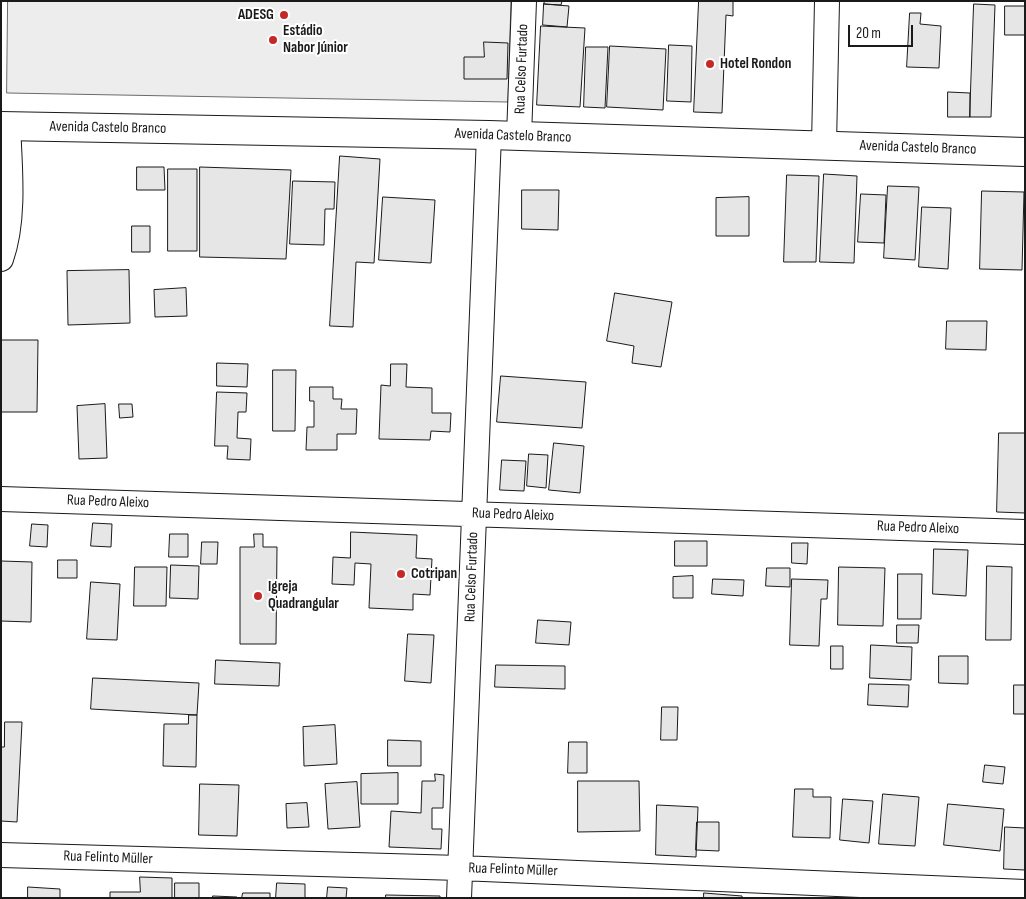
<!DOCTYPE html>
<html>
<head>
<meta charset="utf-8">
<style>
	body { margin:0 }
	#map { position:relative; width:1026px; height:899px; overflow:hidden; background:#fff; font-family:"Sofia Sans Condensed",sans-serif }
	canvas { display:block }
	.frame { position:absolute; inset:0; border:2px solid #1a1a1a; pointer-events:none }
	.scale { position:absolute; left:848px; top:25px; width:65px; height:22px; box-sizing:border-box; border:2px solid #1a1a1a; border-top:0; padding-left:6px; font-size:15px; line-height:18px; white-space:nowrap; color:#1a1a1a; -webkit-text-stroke:4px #fff; paint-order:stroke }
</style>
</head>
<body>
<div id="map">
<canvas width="1026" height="899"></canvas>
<div class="frame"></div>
<div class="scale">20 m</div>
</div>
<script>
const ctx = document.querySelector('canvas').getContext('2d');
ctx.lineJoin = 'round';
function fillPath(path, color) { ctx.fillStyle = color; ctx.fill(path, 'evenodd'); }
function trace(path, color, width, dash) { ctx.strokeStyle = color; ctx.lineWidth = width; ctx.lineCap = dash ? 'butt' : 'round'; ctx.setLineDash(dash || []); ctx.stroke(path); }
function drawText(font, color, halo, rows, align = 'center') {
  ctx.font = font + ' "Sofia Sans Condensed",sans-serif'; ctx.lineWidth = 4; ctx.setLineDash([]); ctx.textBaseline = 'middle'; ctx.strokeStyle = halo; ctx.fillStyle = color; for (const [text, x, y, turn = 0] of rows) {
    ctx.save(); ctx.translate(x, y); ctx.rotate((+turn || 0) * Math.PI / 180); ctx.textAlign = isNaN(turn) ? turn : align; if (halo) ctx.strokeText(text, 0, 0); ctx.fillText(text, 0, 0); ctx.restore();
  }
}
const built = new Path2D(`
	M8 1H511L508 102 7 93Z`);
const building = new Path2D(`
	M545 1H562L561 5 544 4Z
	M699 1H733V16L726 15 722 113 694 112Z
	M544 4 569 6 567 27 543 25Z
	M974 4 995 5 991 117H970Z
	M1005 6H1025V35H1005Z
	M910 13H921L920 24 941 26 939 68 907 67Z
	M541 26 585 28 580 107 537 105Z
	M484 42 508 43 507 79H464V57H484Z
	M669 45 692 46 691 102 667 101Z
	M610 46 666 49 663 110 607 107Z
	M586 47H608L605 108 584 107Z
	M948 92 970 93V117H948Z
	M340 156 380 159 374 263 356 262 353 327 330 326Z
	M137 167H164L165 190H137Z
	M200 167 291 170 286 259 200 257Z
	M168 169H197V251H168Z
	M824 174 857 176 854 263 820 262Z
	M787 175 819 176 816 262H784Z
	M293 181 335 182 334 209H325L324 245 290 244Z
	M888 186 919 187 915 260 884 258Z
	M522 190H559L558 230 522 229Z
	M982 191 1024 192 1022 270 980 269Z
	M861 194 886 195 884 243 858 242Z
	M383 197 435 200 431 263 379 260Z
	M749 197V236H716V198Z
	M922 207 951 208 948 269 919 267Z
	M132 226H150V252H132Z
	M129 270 130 323 68 325 67 271Z
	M186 288 187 316 155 317 154 290Z
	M615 293 672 302 661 367 632 363 634 346 607 341Z
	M947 321H987L986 350 946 349Z
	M1 340H38L37 412H1Z
	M217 363 248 364 247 387 217 386Z
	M391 364H407L406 387 432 388V413H451L450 432 431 431 430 440 379 439 381 385 390 386Z
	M273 370H296L295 431H273Z
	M501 376 586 382 582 428 497 422Z
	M310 387H333V399H342L341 409H357L356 434H337V450H306L307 427H314V401H310Z
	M217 392 247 393 246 412H238L237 438 251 439 250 460 227 459 228 446H215Z
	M105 404 107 458 79 459 77 406Z
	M119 404H132L133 417 120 418Z
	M999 433H1025V513L997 512Z
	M554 443 584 446 580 493 549 490Z
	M529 454 548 455 546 488 527 486Z
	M502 460 526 461 524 491 500 490Z
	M93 523 112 524 111 547 91 546Z
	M32 524 48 525 47 547 30 546Z
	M351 532 417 535 416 558 432 559 430 595 413 594V610L369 608 371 564 355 563 354 585 332 584 333 557 350 558Z
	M170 534H188V557H169Z
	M254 534H263V547H277L276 644H240V547H254Z
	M675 541H707V566H675Z
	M202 542H218L217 564H201Z
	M792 543H808L807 564 792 563Z
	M934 549 968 550 966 596 933 594Z
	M58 560H77V578H58Z
	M1 561 32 562 31 622 1 621Z
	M171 565 199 566 198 599 170 598Z
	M987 566 1012 567 1011 640H986Z
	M135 567H167L166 606H134Z
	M839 567 885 568 883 626 838 625Z
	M767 568H790V587L766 586Z
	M898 574H922L921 619H898Z
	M693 576V598H673V577Z
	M713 579 744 580 743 596 712 594Z
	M792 579 828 580 827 599H821L819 646 790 645Z
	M91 582 120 584 117 640 87 639Z
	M538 620 571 622 569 645 536 643Z
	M897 625H919L918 643H897Z
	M408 634 434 635 431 683 405 681Z
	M871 645 912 647 911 680 870 678Z
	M831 646H843V669H831Z
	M939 656H968V684L939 683Z
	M216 660 280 663 279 686 215 684Z
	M496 665 565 666V689L495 687Z
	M93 678 199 683 197 715 91 709Z
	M869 684 909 685 908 707 868 705Z
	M1014 685H1025V714H1014Z
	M662 707H678L677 740H661Z
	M189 715H197L196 767 163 766 164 724H188Z
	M5 722H22L17 822 1 821V747H4Z
	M335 725 337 764 304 766 303 727Z
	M388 740 421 741V766H388Z
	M569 742H587V773H568Z
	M985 765 1005 767 1003 784 983 782Z
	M398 773V804H361V774Z
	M435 774 444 775 443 808H432V829H442L441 849 389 847 391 811 421 813 422 781H435Z
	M578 781H639L640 831 578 832Z
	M357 782 360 827 328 829 325 784Z
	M200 784 239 785 237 836 199 835Z
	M795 789H813V797H831L830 838 793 837Z
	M883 794 919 797 915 846 879 844Z
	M843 799 873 801 869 843 840 840Z
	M307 803 309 827 287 828 286 804Z
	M948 804 1004 809 1000 851 944 845Z
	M657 805 698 807 696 857 656 855Z
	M697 822H719V851L696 850Z
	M1005 827 1025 828V870L1004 869Z
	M140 877 172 878V898H110V892H140Z
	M175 883H199V898H175Z
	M277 883 305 884V898H276Z
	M28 887 60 889V898H28Z
	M328 887 347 888 346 898H327Z
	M243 893H270V898H242Z
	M704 893 742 896V898H704Z
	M386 895 440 896V898H386Z
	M213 896 237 897V898H213Z`);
const minor = new Path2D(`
	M519 136 524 1
	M824 145 827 1
	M1 259C15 220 10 168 8 126
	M1 499 1025 532
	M1 855 460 868 1025 892
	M459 898 489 135`);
const highway = new Path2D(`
	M1 126 489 135 1025 152`);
const markers = [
	[284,15,5,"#c62828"],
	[273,40,5,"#c62828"],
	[710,64,5,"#c62828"],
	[401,574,5,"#c62828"],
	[258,596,5,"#c62828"]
];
const poiNames = [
	["ADESG",274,15,"right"],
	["Estádio",283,31],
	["Nabor Júnior",283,48],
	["Hotel Rondon",720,64],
	["Cotripan",411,574],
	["Igreja",268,587],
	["Quadrangular",268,604]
];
const streetNames = [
	["Rua Celso Furtado",522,69,-88],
	["Avenida Castelo Branco",108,128,1],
	["Avenida Castelo Branco",513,136,2],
	["Avenida Castelo Branco",918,148,2],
	["Rua Pedro Aleixo",108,502,2],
	["Rua Pedro Aleixo",513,515,2],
	["Rua Pedro Aleixo",918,528,2],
	["Rua Celso Furtado",472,577,-88],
	["Rua Felinto Müller",108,858,2],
	["Rua Felinto Müller",513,870,2]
];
fillPath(built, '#ededed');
trace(built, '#6a6a6a', 1);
fillPath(building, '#e6e6e6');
trace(building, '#1a1a1a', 1);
trace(minor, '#1a1a1a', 26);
trace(highway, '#1a1a1a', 30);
trace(minor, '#fff', 24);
trace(highway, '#fff', 28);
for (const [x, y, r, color] of markers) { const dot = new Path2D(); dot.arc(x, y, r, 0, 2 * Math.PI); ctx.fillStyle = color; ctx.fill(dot); trace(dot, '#fff', 2); }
drawText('bold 15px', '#1a1a1a', '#fff', poiNames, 'left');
drawText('15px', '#1a1a1a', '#fff', streetNames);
</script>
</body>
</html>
